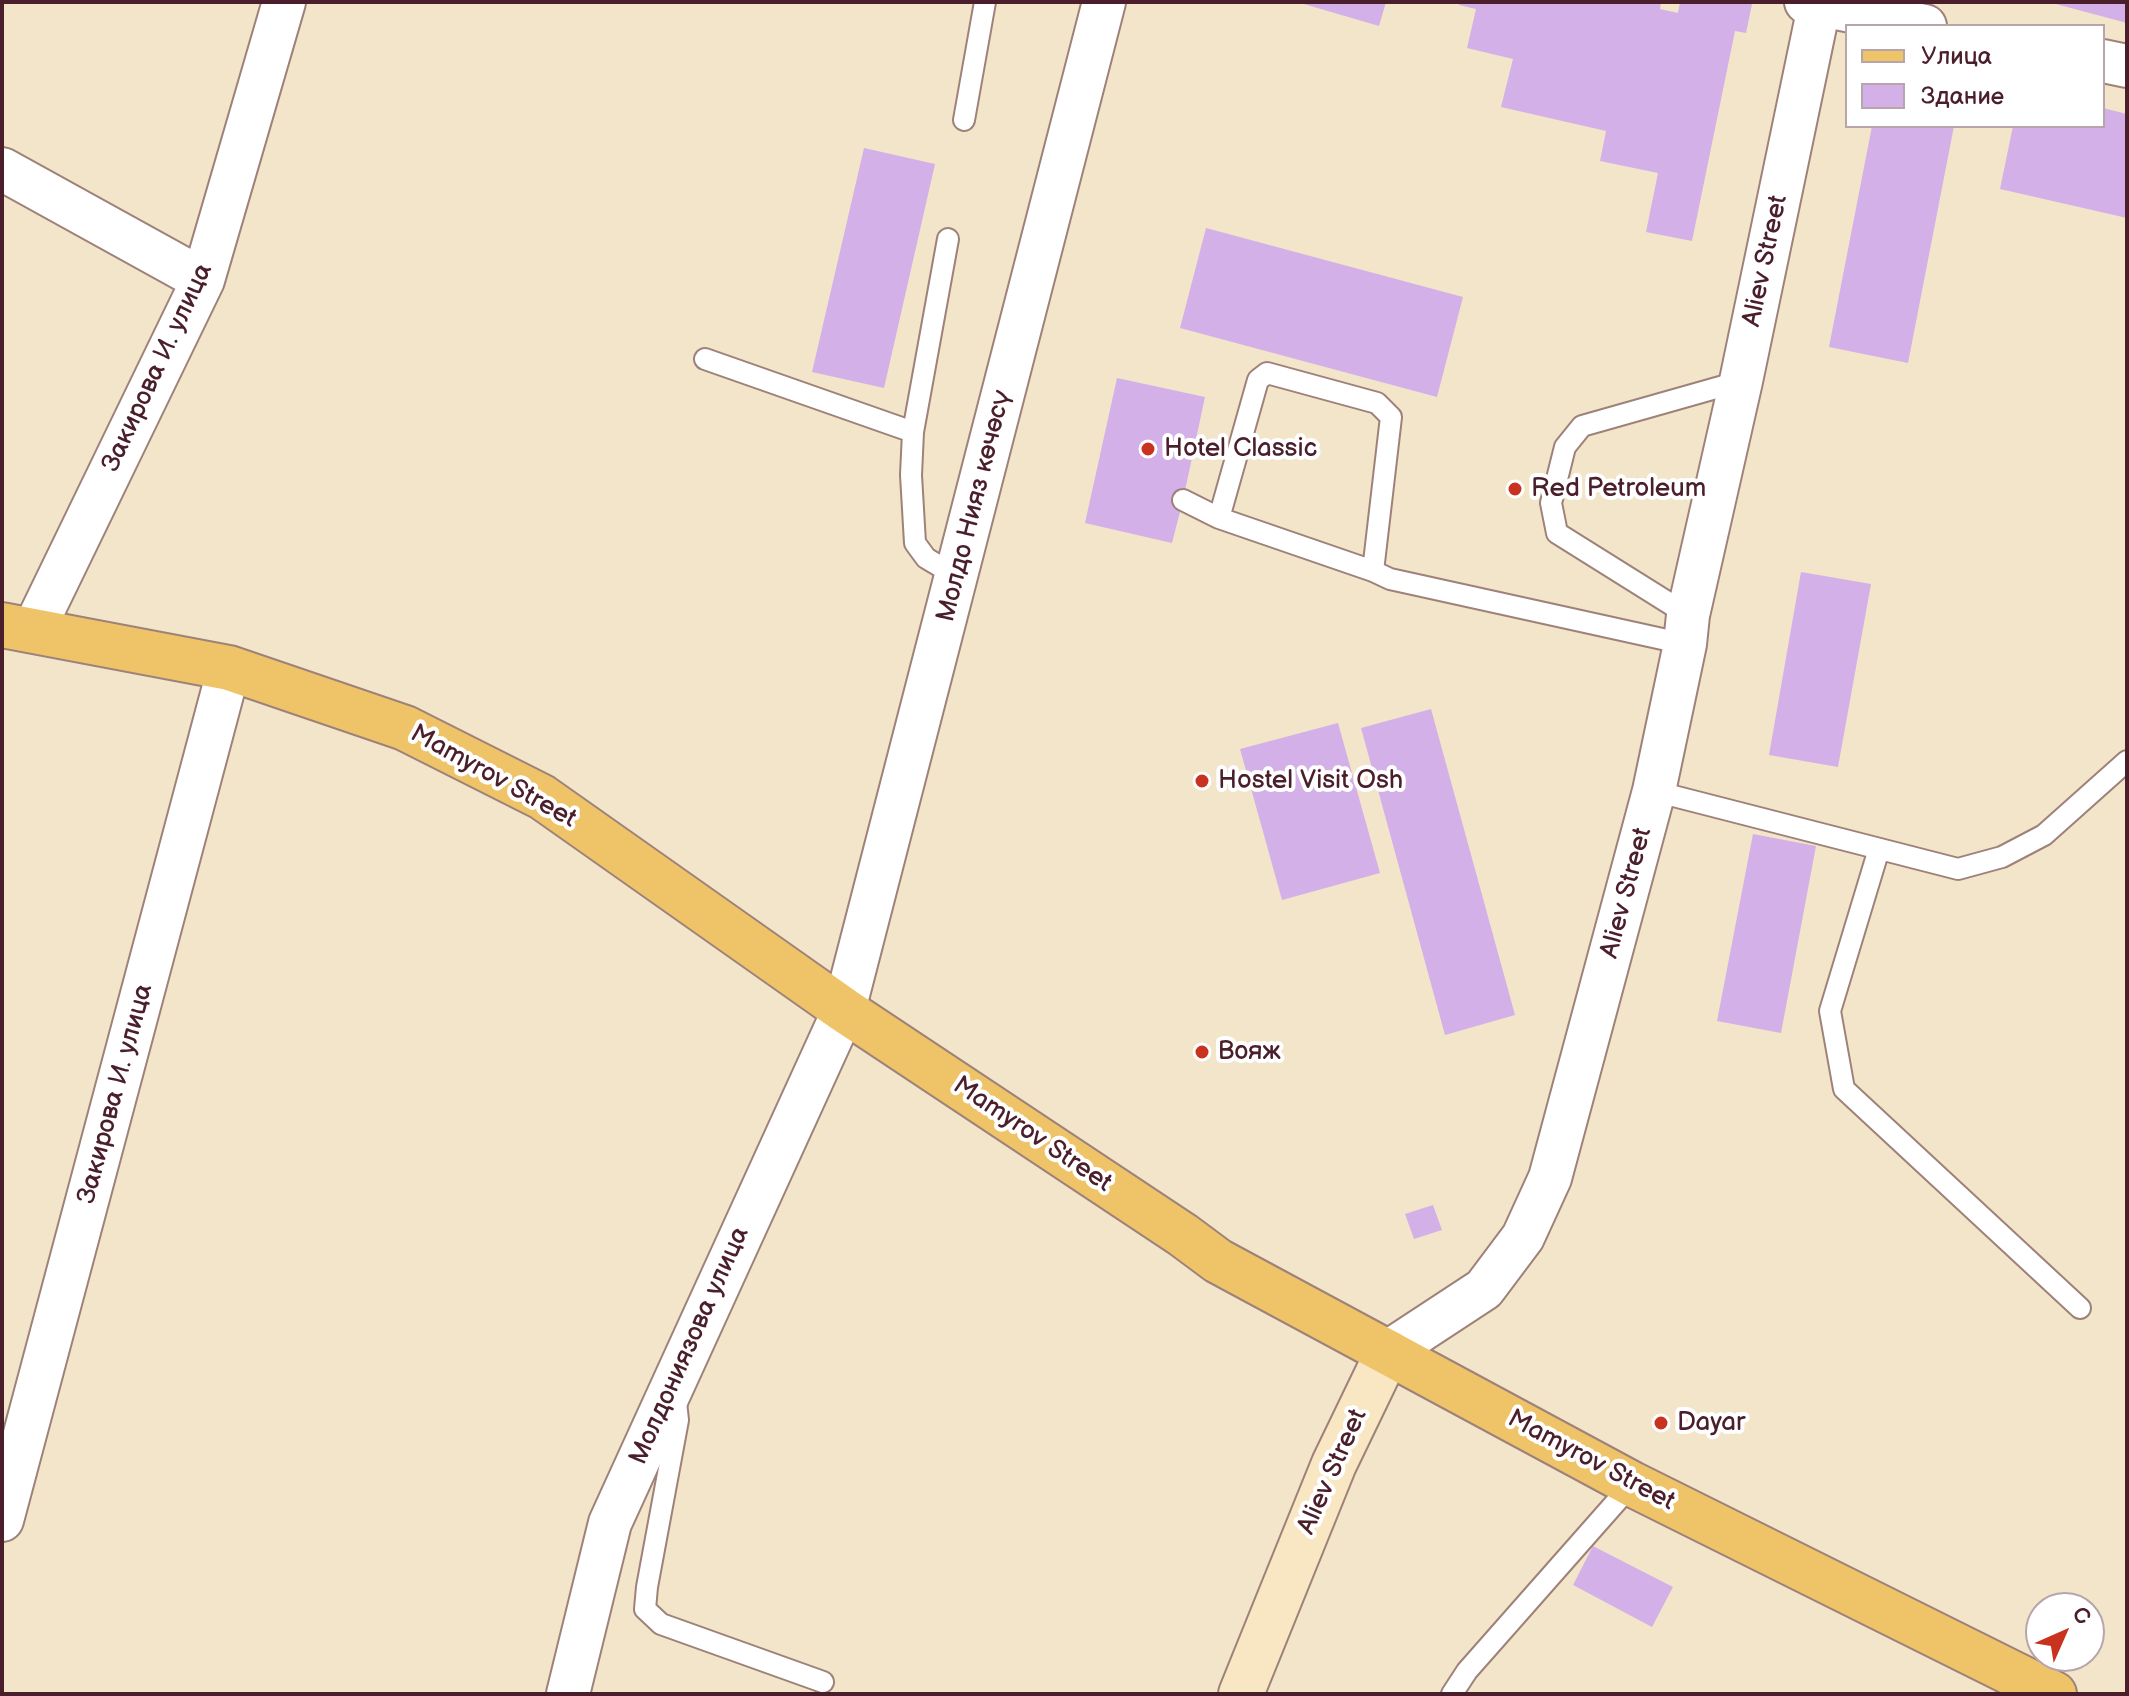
<!DOCTYPE html>
<html>
<head>
<meta charset="utf-8">
<style>
	body { margin:0 }
	#map { position:relative; width:2129px; height:1696px; overflow:hidden; background:#f2e5ca; font-family:"Balsamiq Sans",sans-serif }
	canvas { display:block }
	.frame { position:absolute; inset:0; border:4px solid #4a1f2b; pointer-events:none }
	.legend { position:absolute; left:1845px; top:24px; width:260px; height:104px; box-sizing:border-box; background:#fff; border:2px solid #b7a5aa; margin:0; padding:10px 14px; list-style:none; font-size:24px; color:#4a1f2b }
	.legend li { display:flex; align-items:center; gap:16px; height:40px }
	.legend b { width:40px; border:2px solid #b7a5aa }
	.north { position:absolute; left:2025px; top:1592px; width:80px; height:80px; box-sizing:border-box; background:#fff; border:2px solid #b7a5aa; border-radius:50%; rotate:45deg; font-size:22px; font-weight:700; line-height:32px; text-align:center; color:#4a1f2b }
	.north::after { content:''; display:block; margin:auto; width:28px; height:36px; background:#c8321e; clip-path:polygon(50% 0,100% 100%,50% 72%,0 100%) }
</style>
</head>
<body>
<div id="map">
<canvas width="2129" height="1696"></canvas>
<div class="frame"></div>
<ul class="legend">
<li><b style="height:10px;background:#efc469"></b>Улица</li>
<li><b style="height:22px;background:#d4b0e8"></b>Здание</li>
</ul>
<div class="north">С</div>
</div>
<script>
const ctx = document.querySelector('canvas').getContext('2d');
ctx.lineJoin = 'round';
function fillPath(path, color) { ctx.fillStyle = color; ctx.fill(path, 'evenodd'); }
function trace(path, color, width, dash) { ctx.strokeStyle = color; ctx.lineWidth = width; ctx.lineCap = dash ? 'butt' : 'round'; ctx.setLineDash(dash || []); ctx.stroke(path); }
function drawText(font, color, halo, rows, align = 'center') {
  ctx.font = font + ' "Balsamiq Sans",sans-serif'; ctx.lineWidth = 8; ctx.setLineDash([]); ctx.textBaseline = 'middle'; ctx.strokeStyle = halo; ctx.fillStyle = color; for (const [text, x, y, turn = 0] of rows) {
    ctx.save(); ctx.translate(x, y); ctx.rotate((+turn || 0) * Math.PI / 180); ctx.textAlign = isNaN(turn) ? turn : align; if (halo) ctx.strokeText(text, 0, 0); ctx.fillText(text, 0, 0); ctx.restore();
  }
}
const building = new Path2D(`
	M1297 2H1386L1379 26Z
	M1460 2H1661L1660 9 1678 13 1680 2H1740L1752 4 1746 33 1735 31 1692 241 1646 232 1658 173 1600 161 1606 131 1501 107 1513 59 1467 48 1476 9 1459 5Z
	M2052 2H2127V23L2052 3Z
	M2103 108 2127 114V218L2000 189 2013 126H2103Z
	M1872 126H1954L1908 363 1829 347Z
	M864 148 935 164 884 388 812 372Z
	M1206 228 1463 297 1437 397 1180 328Z
	M1117 378 1205 397 1183 500 1172 543 1085 523Z
	M1801 572 1871 584 1838 767 1769 755Z
	M1431 709 1515 1015 1445 1035 1361 728Z
	M1338 723 1380 873 1282 900 1240 749Z
	M1753 834 1816 846 1781 1033 1717 1021Z
	M1433 1205 1442 1230 1414 1239 1405 1214Z
	M1593 1546 1673 1587 1652 1627 1573 1585Z`);
const lane = new Path2D(`
	M964 120 985 2
	M948 239 913 432 911 475 915 543 926 558 956 576
	M705 359 913 432
	M1183 500 1219 518 1373 571 1390 579 1685 644
	M1219 518 1258 380 1267 373 1377 403 1391 417 1373 571
	M1688 615 1557 533 1551 503 1565 447 1582 426 1741 381
	M1654 791 1958 869 2002 857 2044 835 2127 761
	M1879 849 1830 1011 1844 1089 2080 1308
	M676 1402 678 1420 647 1587 645 1609 661 1624 823 1682
	M1452 1694 1467 1671 1632 1484`);
const street = new Path2D(`
	M1806 2 1925 26
	M2103 61 2127 66
	M2 169 203 280
	M33 631 203 280 284 2
	M1388 1352 1484 1289 1523 1237 1550 1178 1654 791 1685 644 1688 615 1741 381 1820 2
	M2 1520 229 668
	M568 1694 610 1523 844 1010 1104 2`);
const secondary = new Path2D(`
	M1241 1694 1334 1464 1388 1352`);
const primary = new Path2D(`
	M2 625 229 668 405 728 542 797 844 1010 1183 1235 1218 1261 1632 1484 2054 1694`);
const markers = [
	[1148,449,8,"#c8321e"],
	[1515,489,8,"#c8321e"],
	[1202,781,8,"#c8321e"],
	[1202,1052,8,"#c8321e"],
	[1661,1423,8,"#c8321e"]
];
const streetNames = [
	["Aliev Street",1766,261,-78],
	["Закирова И. улица",158,368,-65],
	["Молдо Нияз көчөсү",975,506,-76],
	["Mamyrov Street",493,777,29],
	["Aliev Street",1627,893,-75],
	["Закирова И. улица",116,1094,-75],
	["Mamyrov Street",1032,1135,34],
	["Молдониязова улица",690,1346,-66],
	["Mamyrov Street",1591,1461,28],
	["Aliev Street",1333,1472,-66]
];
const poiNames = [
	["Hotel Classic",1164,449],
	["Red Petroleum",1531,489],
	["Hostel Visit Osh",1218,781],
	["Вояж",1218,1052],
	["Dayar",1677,1423]
];
fillPath(building, '#d4b0e8');
trace(lane, '#9e827a', 24);
trace(street, '#9e827a', 46);
trace(secondary, '#9e827a', 48);
trace(primary, '#9e827a', 48);
trace(lane, '#fff', 20);
trace(street, '#fff', 42);
trace(secondary, '#f9e7c3', 44);
trace(primary, '#efc469', 44);
for (const [x, y, r, color] of markers) { const dot = new Path2D(); dot.arc(x, y, r, 0, 2 * Math.PI); ctx.fillStyle = color; ctx.fill(dot); trace(dot, '#fff', 3); }
drawText('26px', '#4a1f2b', '#fff', streetNames);
drawText('26px', '#4a1f2b', '#fff', poiNames, 'left');
</script>
</body>
</html>
